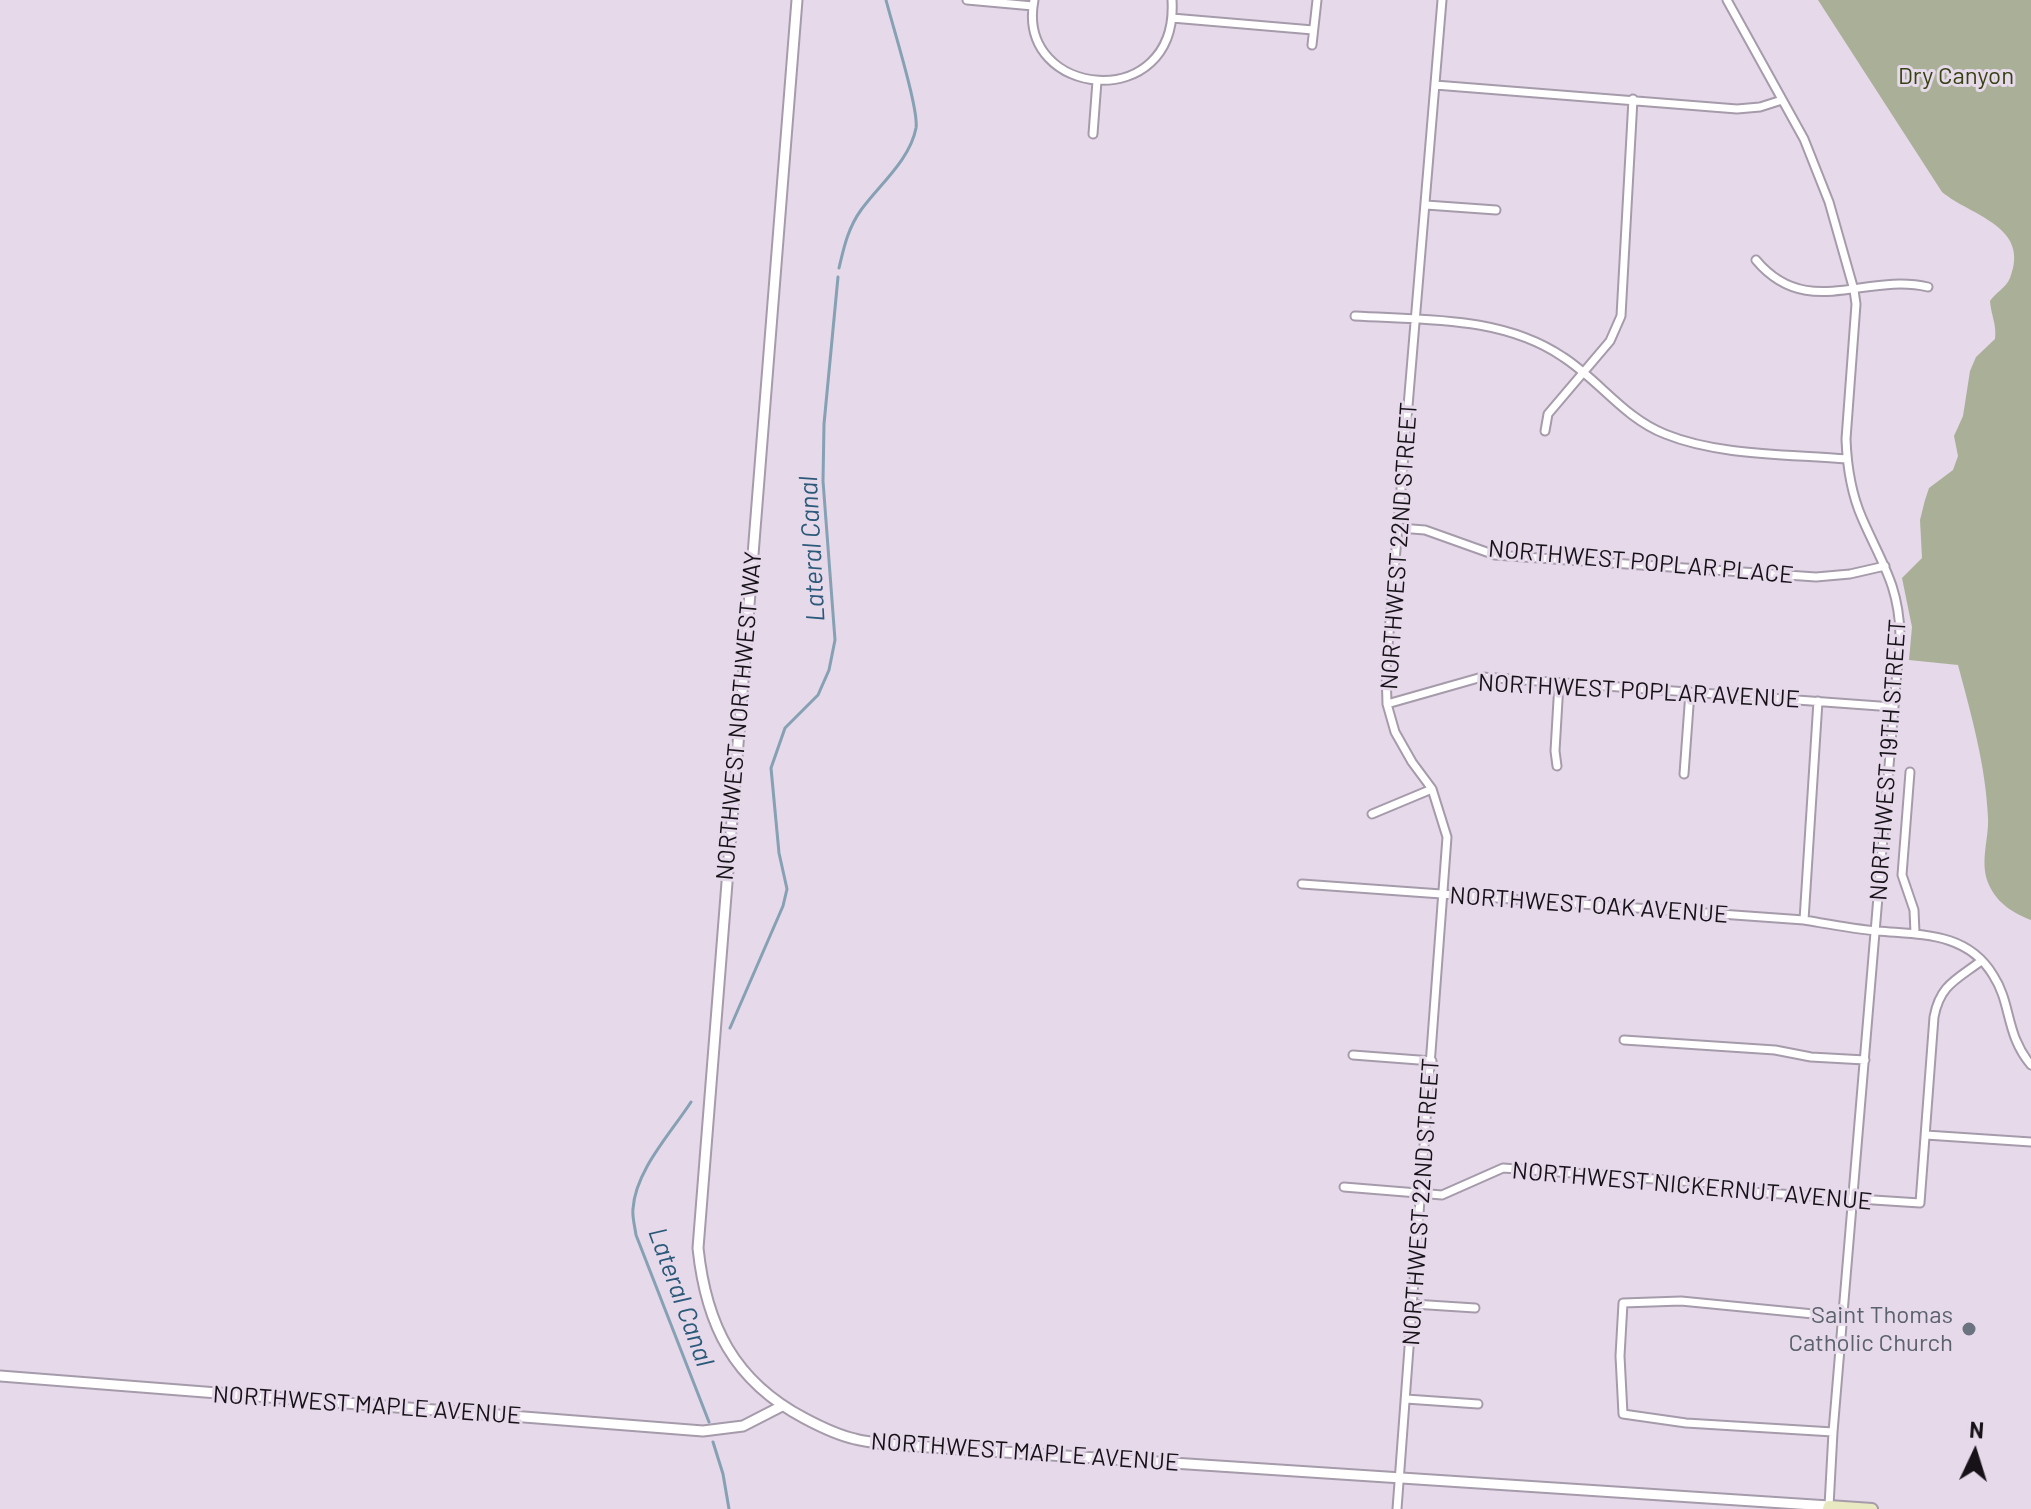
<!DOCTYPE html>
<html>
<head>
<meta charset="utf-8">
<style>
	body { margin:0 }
	#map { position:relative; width:2031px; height:1509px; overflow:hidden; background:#e5d9ea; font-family:Barlow,sans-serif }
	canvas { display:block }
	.north { position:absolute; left:1935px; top:1413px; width:80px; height:80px; -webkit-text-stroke:6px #e5d9ea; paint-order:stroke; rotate:4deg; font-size:22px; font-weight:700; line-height:32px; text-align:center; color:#161218 }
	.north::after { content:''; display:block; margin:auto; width:28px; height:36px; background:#161218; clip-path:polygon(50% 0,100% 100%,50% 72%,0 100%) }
</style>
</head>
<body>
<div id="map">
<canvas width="2031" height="1509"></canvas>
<div class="north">N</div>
</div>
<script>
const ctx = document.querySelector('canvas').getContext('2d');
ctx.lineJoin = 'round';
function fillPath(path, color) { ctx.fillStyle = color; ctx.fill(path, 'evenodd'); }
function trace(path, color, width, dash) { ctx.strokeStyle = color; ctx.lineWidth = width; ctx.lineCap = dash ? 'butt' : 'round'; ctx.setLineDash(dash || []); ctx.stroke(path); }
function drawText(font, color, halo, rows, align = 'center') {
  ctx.font = font + ' Barlow,sans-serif'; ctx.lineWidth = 6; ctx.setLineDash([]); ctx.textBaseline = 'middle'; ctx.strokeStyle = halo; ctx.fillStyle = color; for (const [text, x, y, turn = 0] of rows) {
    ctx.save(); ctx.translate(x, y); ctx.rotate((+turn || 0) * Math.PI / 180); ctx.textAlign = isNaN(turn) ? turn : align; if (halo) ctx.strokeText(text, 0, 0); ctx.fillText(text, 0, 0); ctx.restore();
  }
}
const green = new Path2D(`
	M1818 0H2031V920C2013 913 1998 904 1989 885 1979 863 1989 840 1988 818 1986 766 1971 714 1958 665L1909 660 1912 627 1902 578 1922 558 1920 520 1925 500 1929 488 1953 470 1958 456 1954 436 1963 416 1970 371 1976 357 1995 339C1997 325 1991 315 1990 301 1995 293 2006 288 2010 278 2031 226 1971 216 1942 192Z`);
const stream = new Path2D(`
	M839 268C844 247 848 228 861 210 879 185 910 160 916 128 919 109 892 24 886 0
	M730 1028 783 906 787 889 779 853 771 768 785 728 818 695 829 670 835 640 823 481 824 424 838 277
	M691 1102C671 1133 635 1171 633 1209 632 1217 635 1227 636 1235L709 1422
	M713 1442 723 1474 729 1509`);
const minor = new Path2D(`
	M967 0 1033 6
	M1034 0C1015 99 1179 115 1172 0
	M1727 0 1804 139 1829 202 1854 290 1856 304 1846 439C1847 466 1851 493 1862 518 1881 562 1899 585 1900 635L1833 1432 1829 1506
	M1172 18 1313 30
	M1312 45 1317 0
	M1435 85 1737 109 1760 107 1782 100
	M1093 134 1097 81
	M1426 205 1496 210
	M1756 260C1807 321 1865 272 1928 287
	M1355 316C1425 320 1503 316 1563 357 1599 380 1624 418 1665 434 1719 456 1789 454 1847 459
	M1545 431 1548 414 1610 341 1621 316 1633 99
	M1399 528 1425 530 1495 555 1816 577 1850 574 1885 566
	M1387 704 1482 677 1893 707
	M1557 766 1555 751 1559 683
	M1910 772 1902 875 1914 910 1915 933
	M1684 774 1690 692
	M1372 814 1432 789
	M1302 884 1804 920C1828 924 1853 929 1878 931 1921 935 1967 932 1993 975 2012 1004 2005 1034 2031 1065
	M1804 920 1818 701
	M1624 1040 1775 1050 1811 1057 1865 1060
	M1353 1055 1432 1061
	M1926 1135 2031 1142
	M1344 1187 1442 1195 1503 1168 1709 1183 1750 1192 1920 1203 1934 1017C1940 985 1956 980 1981 961
	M1413 1304 1475 1308
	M1406 1399 1478 1404
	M1833 1432 1686 1423 1623 1414 1620 1356 1623 1303 1681 1301 1844 1317
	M1397 1509 1447 837 1432 789 1412 762 1395 732 1387 704 1386 669 1442 0`);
const tertiary = new Path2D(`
	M797 0 698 1248C706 1325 734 1381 804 1418 819 1426 837 1435 855 1439 869 1443 884 1443 898 1445L1829 1506
	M0 1376 703 1431 743 1426 782 1406`);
const secondary = new Path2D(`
	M1828 1509 1829 1506 1872 1509`);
const markers = [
	[1969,1329,8,"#6b7280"]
];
const parkNames = [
	["Dry Canyon",1956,76]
];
const streetNames = [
	["NORTHWEST 22ND STREET",1399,546,-86],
	["NORTHWEST POPLAR PLACE",1641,562,5],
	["NORTHWEST POPLAR AVENUE",1639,691,3],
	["NORTHWEST NORTHWEST WAY",739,716,-85],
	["NORTHWEST 19TH STREET",1888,760,-86],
	["NORTHWEST OAK AVENUE",1589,905,4],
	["NORTHWEST NICKERNUT AVENUE",1692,1186,5],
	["NORTHWEST 22ND STREET",1421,1202,-86],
	["NORTHWEST MAPLE AVENUE",367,1405,4],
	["NORTHWEST MAPLE AVENUE",1025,1452,4]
];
const worshipNames = [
	["Saint Thomas",1953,1315],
	["Catholic Church",1953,1343]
];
const waterNames = [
	["Lateral Canal",812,549,-93],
	["Lateral Canal",681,1297,70]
];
fillPath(green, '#a9b097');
trace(stream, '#86a0b4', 3);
trace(minor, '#a69baa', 11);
trace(tertiary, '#a69baa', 13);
trace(secondary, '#a69baa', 14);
trace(minor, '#fff', 7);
trace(tertiary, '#fff', 9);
trace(secondary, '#e8e9c0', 10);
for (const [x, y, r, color] of markers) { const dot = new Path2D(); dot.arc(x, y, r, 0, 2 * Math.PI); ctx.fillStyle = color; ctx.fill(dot); trace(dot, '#e5d9ea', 3); }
drawText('24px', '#374211', '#e5d9ea', parkNames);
drawText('24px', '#161218', '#e5d9ea', streetNames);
drawText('24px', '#5b616d', '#e5d9ea', worshipNames, 'right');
drawText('italic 26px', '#2c5979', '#e5d9ea', waterNames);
</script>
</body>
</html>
